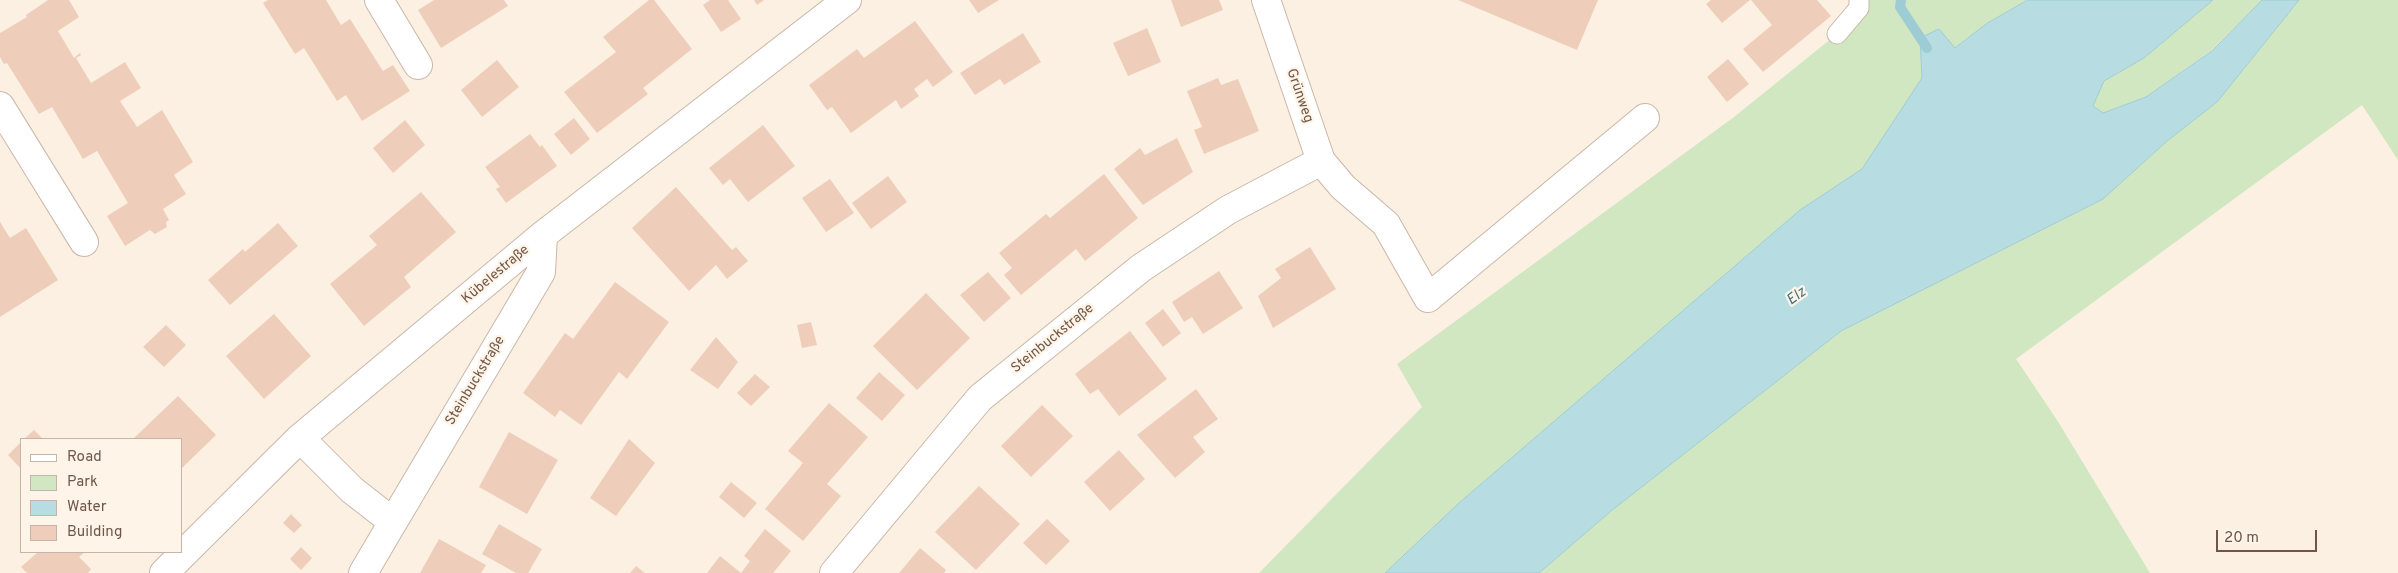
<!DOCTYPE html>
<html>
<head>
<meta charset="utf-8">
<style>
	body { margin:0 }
	#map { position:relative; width:2398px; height:573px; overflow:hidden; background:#fbf0e1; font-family:Overpass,sans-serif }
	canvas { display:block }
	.legend { position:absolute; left:20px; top:438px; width:162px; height:115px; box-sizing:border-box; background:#fef4e7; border:1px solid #c5b5a8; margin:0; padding:6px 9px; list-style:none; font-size:15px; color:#70564a }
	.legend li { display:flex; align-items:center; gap:10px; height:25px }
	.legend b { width:25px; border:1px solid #c5b5a8 }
	.scale { position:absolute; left:2216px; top:530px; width:101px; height:22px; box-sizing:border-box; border:2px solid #70564a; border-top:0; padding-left:6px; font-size:15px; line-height:18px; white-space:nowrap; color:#70564a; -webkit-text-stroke:4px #fef4e7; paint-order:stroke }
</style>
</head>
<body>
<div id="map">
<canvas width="2398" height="573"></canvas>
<ul class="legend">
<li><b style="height:6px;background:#fff"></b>Road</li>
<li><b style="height:14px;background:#d1e7c1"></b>Park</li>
<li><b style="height:14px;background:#b7dde2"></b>Water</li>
<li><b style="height:14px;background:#eeceba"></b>Building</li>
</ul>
<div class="scale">20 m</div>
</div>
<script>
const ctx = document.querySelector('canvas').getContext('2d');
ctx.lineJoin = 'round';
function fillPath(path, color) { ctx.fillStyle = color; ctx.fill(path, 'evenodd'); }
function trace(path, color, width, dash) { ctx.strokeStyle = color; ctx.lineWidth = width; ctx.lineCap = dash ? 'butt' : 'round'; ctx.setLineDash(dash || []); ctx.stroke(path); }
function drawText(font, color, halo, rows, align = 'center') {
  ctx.font = font + ' Overpass,sans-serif'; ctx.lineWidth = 4.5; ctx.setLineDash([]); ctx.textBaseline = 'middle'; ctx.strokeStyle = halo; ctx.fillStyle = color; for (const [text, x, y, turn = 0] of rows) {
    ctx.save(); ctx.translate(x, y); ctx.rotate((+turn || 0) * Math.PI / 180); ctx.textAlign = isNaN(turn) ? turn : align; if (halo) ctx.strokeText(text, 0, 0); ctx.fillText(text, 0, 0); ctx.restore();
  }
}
const green = new Path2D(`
	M1859 0H2028L1986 24 1955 48 1920 38 1923 78 1862 169 1800 210 1459 503 1385 573H1259L1422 407 1397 364 1734 117 1837 34Z
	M2213 0H2262L2213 49 2146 97 2103 113 2093 106 2104 81 2144 58Z
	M2299 0H2398V160L2362 105 2016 359 2057 420 2150 573H1539L1611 511 1841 331 2103 199 2167 141 2217 102Z`);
const water = new Path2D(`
	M2028 0H2213L2144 58 2104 81 2093 106 2103 113 2146 97 2213 50 2262 0H2299L2217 102 2167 141 2103 199 1841 331 1611 511 1539 573H1385L1459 503 1800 210 1862 169 1922 78 1920 38 1939 29 1955 48 1986 24Z`);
const stream = new Path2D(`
	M1901 0 1900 7 1927 48`);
const building = new Path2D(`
	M48 0H69L79 17 58 31 74 58 80 53 81 55 76 58 91 83 125 62 141 88 120 101 137 127 162 110 193 162 174 175 186 194 163 209 169 220 166 222 167 227 155 234 150 230 125 246 107 216 128 203 97 151 83 159 52 107 39 114 7 63 4 64 0 57V33L27 17 26 15Z
	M268 0H326L341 25 350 19 383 71 393 65 410 91 362 121 346 95 337 101 304 48 295 54 263 3Z
	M434 0H504L508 6 441 48 418 10Z
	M649 0H654L692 49 643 88 648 94 597 133 564 92 616 52 603 37Z
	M710 0H728L741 19 721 32 703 5Z
	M754 0H764L757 5Z
	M969 0H999L978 13Z
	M1171 0H1219L1223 10 1181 27Z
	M1458 0H1598L1577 50Z
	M1711 0H1750L1722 23 1706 4Z
	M1751 0H1817L1831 16 1763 72 1743 49 1772 25Z
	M915 21 953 72 933 87 927 79 914 89 919 96 901 109 896 100 851 133 832 107 827 110 809 85 857 49 864 58Z
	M1147 28 1161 62 1128 76 1113 43Z
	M1023 33 1041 62 1004 85 1000 79 975 95 960 73Z
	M1728 59 1749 84 1727 102 1707 77Z
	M497 60 519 87 482 117 461 90Z
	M1218 78 1221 85 1238 79 1259 131 1204 154 1194 130 1202 127 1187 91Z
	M574 118 590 139 571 155 554 134Z
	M405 120 425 145 393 173 373 148Z
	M763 125 795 166 748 202 730 179 723 185 709 168Z
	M530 134 540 147 542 145 557 166 506 203 496 189 500 187 485 167Z
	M1177 138 1193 172 1143 205 1114 169 1140 148 1145 155Z
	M1104 174 1138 218 1085 261 1076 249 1021 295 1004 275 1012 268 999 253 1046 214 1050 218Z
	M888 176 907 202 871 229 852 203Z
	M830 179 854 213 826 232 802 198Z
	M676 187 732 250 736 247 748 261 727 279 716 265 689 291 632 228Z
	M421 192 456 232 404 277 411 287 364 326 330 284 377 245 369 236Z
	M0 222 10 238 26 228 58 280 0 317Z
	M278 223 298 246 230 305 208 280 243 249 245 252Z
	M1310 247 1336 289 1273 328 1258 296 1281 278 1275 269Z
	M1219 271 1243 308 1203 334 1192 317 1184 322 1172 302Z
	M988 272 1011 298 984 322 960 295Z
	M615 282 669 322 627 379 619 372 581 425 560 410 555 417 523 393 565 333 573 339Z
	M926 293 970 338 917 390 873 346Z
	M1163 309 1181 333 1163 347 1145 323Z
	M274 314 311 356 264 399 226 356Z
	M811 322 817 345 802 348 797 325Z
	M166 325 186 345 164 367 143 347Z
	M1130 331 1167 379 1119 416 1098 389 1090 394 1075 374Z
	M716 337 738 362 718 389 690 370Z
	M879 372 905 395 882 421 856 398Z
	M755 374 770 387 751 406 737 393Z
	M1196 389 1218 419 1193 437 1205 452 1175 478 1137 435Z
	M178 396 216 435 181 469V439H133Z
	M829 403 868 437 827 484 841 496 803 541 765 509 803 463 788 451Z
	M1042 405 1073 436 1031 477 1001 446Z
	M34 430 43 439H24Z
	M509 432 558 460 527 514 479 487Z
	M629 439 655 463 616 516 590 498Z
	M21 442V469L8 455Z
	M1119 450 1145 479 1110 511 1084 482Z
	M731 482 757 503 744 518 719 497Z
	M979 486 1020 524 976 570 935 532Z
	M291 514 302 525 294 533 283 523Z
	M1047 519 1070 541 1046 565 1023 543Z
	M499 524 542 549 528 573H516L482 554Z
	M765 529 791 551 773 573H707L720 556 741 573 750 561 744 556Z
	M439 539 486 565 481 573H420Z
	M301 547 312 558 301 570 290 559Z
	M920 548 946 570 944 573H899Z
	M38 552H85L79 557 91 569 88 573H27L21 567Z
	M636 566 645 573H630Z`);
const lane = new Path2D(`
	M1837 34 1859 8V0`);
const street = new Path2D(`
	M379 0 418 65
	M1266 0 1321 161 1343 187 1386 224 1428 298 1645 118
	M0 106 84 242
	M300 438 352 490 393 522 363 573
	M393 522 541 272 543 235
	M164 573 300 438 543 235 847 0
	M834 573 980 398 1141 268 1228 210 1321 161`);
const streetNames = [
	["Grünweg",1299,96,71],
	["Kübelestraße",496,275,-40],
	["Steinbuckstraße",1053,339,-39],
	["Steinbuckstraße",476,381,-59]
];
const waterNames = [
	["Elz",1797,297,-36]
];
fillPath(green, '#d1e7c1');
fillPath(water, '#b7dde2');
trace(water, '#9eccd4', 1);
trace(stream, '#9eccd4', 10);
fillPath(building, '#eeceba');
trace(lane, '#cab7a9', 21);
trace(street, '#cab7a9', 30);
trace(lane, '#fff', 19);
trace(street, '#fff', 28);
drawText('14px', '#70564a', '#fef4e7', streetNames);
drawText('italic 15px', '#42737b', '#fef4e7', waterNames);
</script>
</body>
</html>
